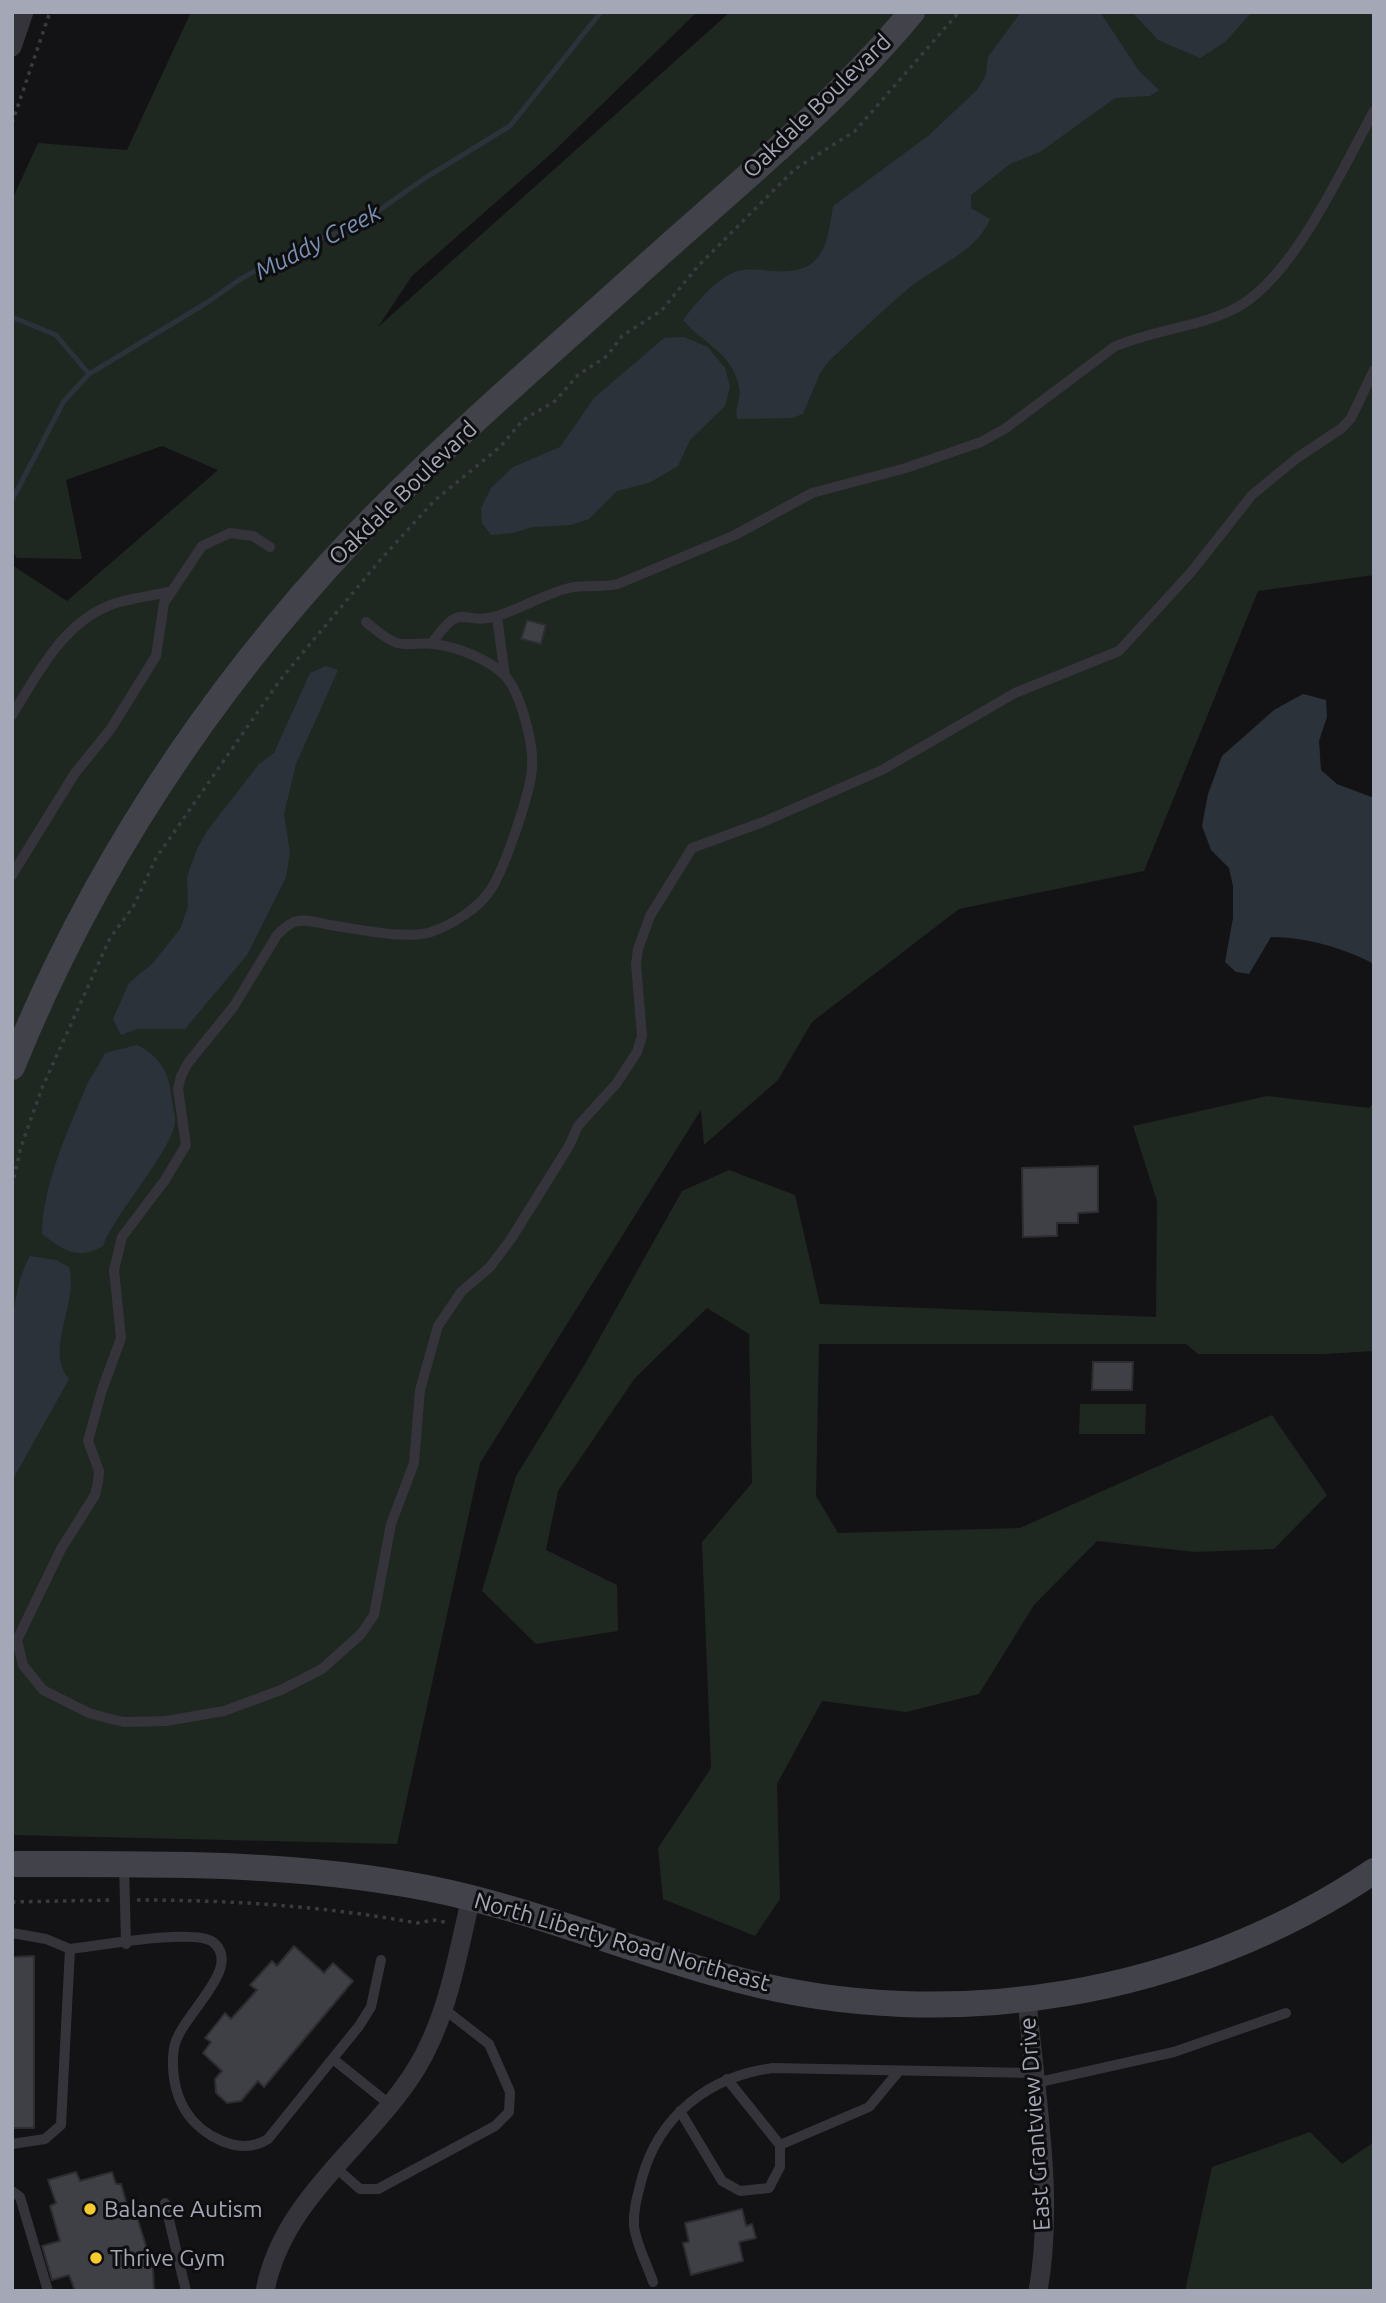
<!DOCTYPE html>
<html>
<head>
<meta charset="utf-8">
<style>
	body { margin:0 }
	#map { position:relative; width:1386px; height:2303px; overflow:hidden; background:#131315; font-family:Ubuntu,sans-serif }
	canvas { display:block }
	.frame { position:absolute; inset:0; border:14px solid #a4a7b5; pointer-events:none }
</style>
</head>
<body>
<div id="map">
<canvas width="1386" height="2303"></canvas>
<div class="frame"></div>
</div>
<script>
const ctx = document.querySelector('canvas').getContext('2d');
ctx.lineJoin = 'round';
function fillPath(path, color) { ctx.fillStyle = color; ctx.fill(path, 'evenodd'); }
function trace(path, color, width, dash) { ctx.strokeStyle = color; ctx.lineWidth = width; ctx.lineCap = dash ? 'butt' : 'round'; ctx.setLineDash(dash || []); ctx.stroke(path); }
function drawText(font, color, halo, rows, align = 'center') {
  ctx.font = font + ' Ubuntu,sans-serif'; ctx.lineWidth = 6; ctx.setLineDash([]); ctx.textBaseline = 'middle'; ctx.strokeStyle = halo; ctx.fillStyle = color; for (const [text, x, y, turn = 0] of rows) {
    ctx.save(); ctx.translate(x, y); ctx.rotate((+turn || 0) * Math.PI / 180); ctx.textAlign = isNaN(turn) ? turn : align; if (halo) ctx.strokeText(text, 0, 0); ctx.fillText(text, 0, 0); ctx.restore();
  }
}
const green = new Path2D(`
	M191 12H697L553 152 412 276 378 327 730 12H1374V575L1258 591 1144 871 959 909 812 1022 778 1080 704 1145 701 1110 480 1463 397 1844 12 1835V565L67 601 218 470 162 446 66 480 82 559 17 558 12 551V200L38 143 127 150Z
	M1267 1096 1369 1108 1374 1103V1351L1323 1354H1198L1186 1344H819L816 1496 838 1533 1020 1528 1272 1415 1327 1495 1274 1549 1195 1552 1097 1541 1034 1605 979 1694 906 1712 822 1701 777 1784 780 1899 755 1936 663 1899 658 1848 711 1768 702 1542 752 1483 749 1334 707 1308 635 1378 558 1491 546 1550 617 1585 618 1631 536 1644 482 1591 516 1476 585 1364 682 1191 729 1170 795 1195 820 1304 1156 1317 1157 1201 1133 1126Z
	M1080 1404H1146L1145 1434H1079Z
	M1310 2132 1342 2164 1374 2142V2291H1185L1212 2167Z`);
const water = new Path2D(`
	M1021 12H1100L1139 71 1159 90 1150 96 1115 98 1040 152 1010 164 971 195V208L990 219C977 252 934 267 909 288 881 312 855 336 829 361L820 373 803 414 792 418 737 419C734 408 742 398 739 387 732 352 703 344 683 320 695 304 716 279 735 272 746 268 762 270 773 271 822 275 827 248 833 206L928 136 977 90 986 75 988 57Z
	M1132 12H1252L1225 42 1200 58 1158 40Z
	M684 337 708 347 725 368 730 387 725 406 690 440 678 466 649 483 617 491 589 519 571 525 533 527 513 533 491 535 482 523 481 508 491 488 513 467 560 447 594 398 664 338Z
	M326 666 338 670 296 764 284 814 290 853 286 877 247 955 185 1029H137L121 1035 113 1019 129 983 153 963 180 929 188 907 187 877 197 849 207 831 259 764 274 753 310 673Z
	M1303 694 1326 700 1327 717 1319 741 1321 770 1337 784 1374 798V964C1344 948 1305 937 1271 937L1249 974 1236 972 1225 962 1233 918V886L1229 868 1211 850 1202 826 1208 794 1222 756 1274 710Z
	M137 1045C157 1054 169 1071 171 1094 172 1103 175 1113 175 1121 174 1148 115 1213 103 1246 76 1261 64 1250 42 1234 43 1184 67 1133 86 1087 91 1075 100 1065 105 1053Z
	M30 1256 56 1260 69 1267C79 1304 44 1349 69 1379L12 1481C12 1421 1 1306 30 1256Z`);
const stream = new Path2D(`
	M12 317 56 335 89 374
	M12 500 64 401 89 374 208 302 239 280 303 244 354 228 425 178 510 126 601 12`);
const building = new Path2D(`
	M527 620 546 625 541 644 521 639Z
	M1098 1166V1212L1078 1213V1223H1057V1236L1023 1237 1022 1168Z
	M1093 1362H1133L1132 1390H1092Z
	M294 1946 324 1973 333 1963 353 1981 264 2087 258 2081 241 2101 227 2103 216 2093 215 2079 222 2071 203 2053 211 2042 205 2038 225 2013 231 2019 257 1990 250 1985 272 1961 277 1966Z
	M34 1956V2128H12V1957Z
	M76 2172 80 2181 112 2172 116 2184H121L131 2219 137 2217 153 2269 154 2291H75L69 2275 52 2280 42 2246 60 2241 50 2206 56 2203 48 2180Z
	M742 2209 746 2226 752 2224 756 2238 739 2242 743 2261 691 2275 683 2243 689 2242 685 2223Z`);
const path = new Path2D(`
	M12 123 50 12
	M12 1186 21 1147 42 1088 110 938 133 907 156 858 280 680 382 558 434 501 501 446 523 420 555 401 578 375 607 356 622 336 662 310 698 266 795 169 855 131 959 12
	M137 1900C230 1900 324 1906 417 1923L434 1920 449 1923
	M12 1902 112 1900`);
const lane = new Path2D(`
	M497 617 505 676
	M366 622C376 630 385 639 397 643 409 646 422 642 434 644 457 647 490 659 506 677 521 694 534 745 532 768 531 791 504 870 491 889 479 908 452 925 431 932 406 940 357 929 330 925 319 923 304 918 294 922 287 925 282 930 277 935L234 1006 188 1063 181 1076 178 1089 186 1145 165 1180 122 1237 114 1270 121 1338 102 1390 88 1441 99 1471 98 1482 95 1495 61 1549 17 1640 23 1665 43 1690 89 1713 107 1718 124 1722 166 1721 224 1711 281 1690 322 1669 361 1634 374 1615 391 1524 414 1463 420 1390 438 1326 461 1292 490 1267 511 1239 569 1146 578 1126 616 1084 637 1052 642 1036 636 964 638 949 650 916 692 848 763 822 882 770 1015 693 1119 651 1192 571 1252 495 1297 458 1342 428 1351 418 1374 370
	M432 643C464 598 461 627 497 616 521 609 544 594 569 588 585 584 602 588 618 584L735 535 812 493 906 468 981 442 1006 428 1114 347C1152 330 1195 328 1232 310 1292 282 1342 169 1374 111
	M12 715C39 672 64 620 116 603 133 598 151 596 169 592
	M12 875 75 773 110 730 156 656 164 603 202 546 230 533 253 536 270 547
	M124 1864 126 1944
	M12 1933 46 1939 70 1949
	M333 2059 389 2104
	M1035 2083 1174 2052 1286 2013
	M680 2111 722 2181 740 2191 769 2188 780 2167V2145L727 2079
	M12 2144 45 2139 61 2125 70 1949C98 1946 194 1928 213 1942 245 1968 179 2016 174 2048 171 2068 174 2092 185 2110 201 2136 240 2157 268 2139L359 2026 371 2007 381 1960
	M780 2145 869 2107 899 2071
	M335 2167 360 2189H378L495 2126 509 2112 510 2092 489 2044 444 2009
	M12 2191 20 2197 48 2291
	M165 2203 186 2291
	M653 2282C647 2264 636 2244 634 2226 633 2209 638 2194 642 2178 659 2116 709 2076 773 2068L1033 2073`);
const street = new Path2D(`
	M12 47 24 12
	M1027 1999C1035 2094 1055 2196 1038 2291
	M265 2291C283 2197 369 2145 416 2069 448 2017 457 1956 471 1898`);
const secondary = new Path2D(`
	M12 1067C91 871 209 692 354 538 441 447 538 364 632 279 726 193 830 111 912 12
	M12 1864C152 1864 290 1861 427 1888 534 1909 634 1953 739 1980 952 2036 1191 1995 1374 1871`);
const markers = [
	[90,2209,7,"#f6cb2a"],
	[96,2258,7,"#f6cb2a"]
];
const streetNames = [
	["Oakdale Boulevard",817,106,-44],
	["Oakdale Boulevard",403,493,-44],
	["North Liberty Road Northeast",622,1942,16],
	["East Grantview Drive",1035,2124,-94]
];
const poiNames = [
	["Balance Autism",104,2209],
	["Thrive Gym",110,2258]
];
const waterNames = [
	["Muddy Creek",318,242,-27]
];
fillPath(green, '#1f2721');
fillPath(water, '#2b323a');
trace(stream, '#2b323a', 5);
fillPath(building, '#3f4045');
trace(building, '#2d2d31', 2);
trace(path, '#3a3b41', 3.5, [3.5, 5]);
trace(lane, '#34343a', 10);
trace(street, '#34343a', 19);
trace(secondary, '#42434a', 26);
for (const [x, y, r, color] of markers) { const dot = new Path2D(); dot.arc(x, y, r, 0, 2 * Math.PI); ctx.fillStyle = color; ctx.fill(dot); trace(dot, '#0e0e10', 2.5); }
drawText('23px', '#a4a7b5', '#0e0e10', streetNames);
drawText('23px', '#a4a7b5', '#0e0e10', poiNames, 'left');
drawText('italic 24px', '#7a90b2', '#0e0e10', waterNames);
</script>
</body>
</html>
